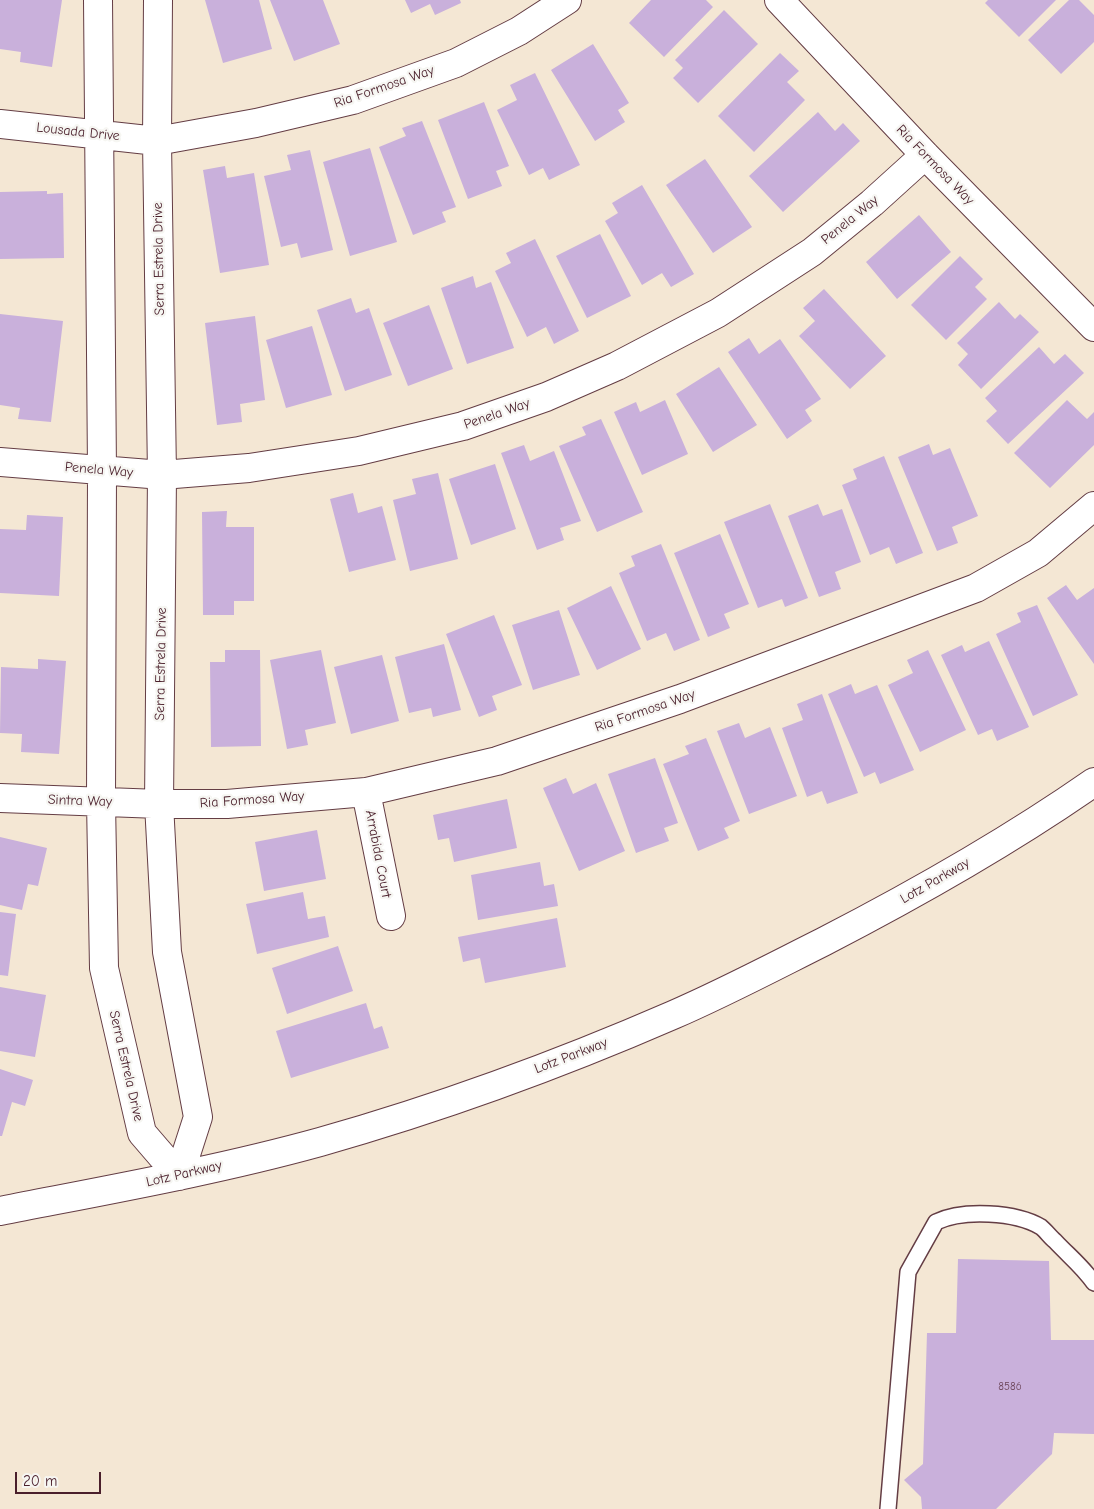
<!DOCTYPE html>
<html>
<head>
<meta charset="utf-8">
<style>
	body { margin:0 }
	#map { position:relative; width:1094px; height:1509px; overflow:hidden; background:#f4e7d4; font-family:"Comic Neue",sans-serif }
	canvas { display:block }
	.scale { position:absolute; left:15px; top:1472px; width:86px; height:22px; box-sizing:border-box; border:2px solid #4a1f2b; border-top:0; padding-left:6px; font-size:15px; line-height:18px; white-space:nowrap; color:#4a1f2b; -webkit-text-stroke:4px #f6f6f2; paint-order:stroke }
</style>
</head>
<body>
<div id="map">
<canvas width="1094" height="1509"></canvas>
<div class="scale">20 m</div>
</div>
<script>
const ctx = document.querySelector('canvas').getContext('2d');
ctx.lineJoin = 'round';
function fillPath(path, color) { ctx.fillStyle = color; ctx.fill(path, 'evenodd'); }
function trace(path, color, width, dash) { ctx.strokeStyle = color; ctx.lineWidth = width; ctx.lineCap = dash ? 'butt' : 'round'; ctx.setLineDash(dash || []); ctx.stroke(path); }
function drawText(font, color, halo, rows, align = 'center') {
  ctx.font = font + ' "Comic Neue",sans-serif'; ctx.lineWidth = 4.5; ctx.setLineDash([]); ctx.textBaseline = 'middle'; ctx.strokeStyle = halo; ctx.fillStyle = color; for (const [text, x, y, turn = 0] of rows) {
    ctx.save(); ctx.translate(x, y); ctx.rotate((+turn || 0) * Math.PI / 180); ctx.textAlign = isNaN(turn) ? turn : align; if (halo) ctx.strokeText(text, 0, 0); ctx.fillText(text, 0, 0); ctx.restore();
  }
}
const building = new Path2D(`
	M0 0H62L52 67 20 62 21 52 0 49Z
	M205 0H259L272 49 223 63Z
	M270 0H323L340 44 294 61Z
	M405 0H460L461 3 435 15 430 4 411 13Z
	M651 0H706L713 7 664 57 629 23Z
	M988 0H1056L1019 37 985 3Z
	M1069 0H1079L1094 15V42L1061 74 1028 40Z
	M724 10 758 44 698 103 673 78 683 68 675 60Z
	M593 44 629 103 618 110 625 122 595 141 551 70Z
	M780 53 799 71 787 82 805 100 754 152 718 116Z
	M535 73 580 165 549 180 543 168 529 175 497 110 517 100 510 85Z
	M484 102 509 166 496 171 502 186 468 199 438 120Z
	M818 112 835 131 843 123 860 141 783 212 749 176Z
	M422 121 456 207 442 212 446 222 413 235 379 147 406 136 402 128Z
	M370 148 397 242 350 256 323 162Z
	M310 150 333 250 301 258 297 243 281 247 264 176 291 170 287 155Z
	M705 159 752 227 713 253 666 185Z
	M225 166 227 178 254 173 269 265 220 273 203 170Z
	M642 185 694 274 671 287 662 273 642 285 605 221 618 213 612 203Z
	M47 191V194L63 193 64 258 0 259V192Z
	M919 215 951 252 897 299 866 262Z
	M600 234 631 296 587 318 556 256Z
	M535 239 579 331 554 344 546 327 527 337 495 271 511 263 506 253Z
	M960 256 983 279 975 287 987 299 946 340 911 305Z
	M473 276 476 288 491 282 514 348 467 364 441 288Z
	M824 289 886 356 850 389 799 336 815 321 803 308Z
	M351 298 356 313 369 308 392 375 345 391 317 310Z
	M999 302 1015 319 1020 314 1039 332 981 389 958 365 968 354 957 343Z
	M429 305 453 369 408 386 383 323Z
	M0 314 63 321 51 422 18 419 20 408 0 405Z
	M255 316 265 400 240 404 242 422 217 425 205 323Z
	M312 326 332 395 286 408 266 340Z
	M749 338 759 354 780 339 821 399 805 410 812 421 787 439 728 352Z
	M1039 347 1054 364 1065 354 1084 373 1008 444 986 421 997 411 985 398Z
	M719 367 757 425 713 452 676 394Z
	M665 400 688 454 642 475 614 412 636 402 640 412Z
	M1067 400 1087 419 1094 412V445L1050 488 1014 453Z
	M601 419 643 512 597 532 559 446 586 435 582 427Z
	M929 444 933 455 950 448 978 516 952 527 958 543 937 551 898 457Z
	M524 445 530 461 554 451 581 521 560 528 564 540 537 550 501 453Z
	M884 456 923 553 896 564 889 547 870 555 842 485 857 479 853 469Z
	M495 464 516 529 471 545 449 479Z
	M438 473 458 559 410 571 393 500 416 494 412 479Z
	M353 493 358 513 382 506 396 560 349 572 330 499Z
	M770 504 808 598 785 607 782 599 758 608 724 522Z
	M818 504 823 516 842 509 861 562 835 572 841 589 819 597 788 516Z
	M227 511 226 527H254V601H234V615H203L202 512Z
	M27 515 63 517 59 596 0 593V529L26 530Z
	M720 534 749 604 724 614 730 628 708 637 674 553Z
	M661 544 700 640 674 651 666 633 647 641 619 573 635 566 631 556Z
	M1066 585 1077 600 1094 588V664L1047 598Z
	M611 586 641 649 597 670 567 608Z
	M1037 605 1078 695 1033 716 996 634 1021 622 1017 613Z
	M559 610 580 675 533 690 512 625Z
	M494 615 522 685 492 696 497 710 479 717 446 634Z
	M989 641 1029 727 997 741 992 729 978 735 941 655 962 645 965 652Z
	M444 644 461 710 433 717 431 708 409 713 395 657Z
	M225 650H260L261 746 211 747 210 662H225Z
	M321 650 336 723 305 730 308 745 287 749 270 660Z
	M928 650 966 730 920 752 888 685 913 673 907 660Z
	M382 655 399 721 351 734 334 667Z
	M38 659 66 661 59 754 21 752 22 734 0 733 1 667 38 669Z
	M851 684 855 694 877 685 914 770 880 784 875 772 864 777 828 694Z
	M822 694 858 793 827 804 822 791 807 797 782 728 803 720 797 704Z
	M739 723 745 738 770 727 797 796 749 814 717 731Z
	M706 738 740 821 724 828 729 838 698 851 663 764 689 754 685 746Z
	M655 758 678 823 664 828 669 841 636 853 608 774Z
	M566 778 573 794 596 783 625 851 579 871 543 788Z
	M507 799 517 848 454 862 449 838 438 840 433 815Z
	M317 830 326 879 264 891 255 842Z
	M0 837 47 848 38 886 28 884 22 910 0 905Z
	M540 862 544 886 554 884 558 906 478 920 471 875Z
	M303 892 308 919 325 916 329 937 257 954 246 904Z
	M0 912 16 914 8 976 0 975Z
	M557 918 566 967 485 983 480 958 463 962 458 937Z
	M338 946 353 991 287 1014 272 968Z
	M0 987 46 995 35 1057 0 1051Z
	M366 1003 374 1029 382 1026 389 1048 291 1078 276 1031Z
	M0 1069 33 1080 25 1106 12 1102 2 1136H0Z
	M958 1259 1049 1261 1051 1340H1094V1434L1054 1433 1052 1454 996 1509H922L921 1497 904 1480 923 1464 927 1333H956Z`);
const lane = new Path2D(`
	M888 1509 908 1272 936 1222C963 1209 1016 1212 1041 1227 1046 1231 1050 1237 1055 1241 1068 1255 1083 1267 1094 1283`);
const street = new Path2D(`
	M98 0 102 470 101 802 104 968 142 1133 179 1176
	M158 0 157 141 162 475 159 804 167 952 198 1117 179 1176
	M779 0 925 155 1094 327
	M0 124 157 141 256 123 353 100 456 63 519 31 567 0
	M0 462 162 475 249 468 359 451 463 426 546 397 617 366 718 313 812 252 872 203 925 155
	M366 792 391 916
	M0 798 159 804H227L366 792 497 761 680 699 976 588 1038 553 1094 506
	M0 1211C107 1190 215 1171 320 1142 440 1108 558 1065 673 1015 724 993 773 967 823 942 916 894 1008 842 1094 782`);
const numberNames = [
	["8586",1010,1387]
];
const streetNames = [
	["Ria Formosa Way",384,87,-19],
	["Lousada Drive",78,132,6],
	["Ria Formosa Way",935,165,46],
	["Penela Way",850,220,-39],
	["Serra Estrela Drive",159,259,-91],
	["Penela Way",497,414,-19],
	["Penela Way",99,470,5],
	["Serra Estrela Drive",161,664,-89],
	["Ria Formosa Way",645,711,-19],
	["Ria Formosa Way",252,800,-4],
	["Sintra Way",80,801,2],
	["Arrabida Court",378,854,79],
	["Lotz Parkway",935,881,-30],
	["Lotz Parkway",571,1056,-21],
	["Serra Estrela Drive",126,1066,77],
	["Lotz Parkway",184,1174,-13]
];
fillPath(building, '#c9b0db');
trace(lane, '#643d44', 18);
trace(street, '#643d44', 30);
trace(lane, '#fff', 15);
trace(street, '#fff', 28);
drawText('11px', '#6a4357', null, numberNames);
drawText('14px', '#4a1f2b', '#f6f6f2', streetNames);
</script>
</body>
</html>
